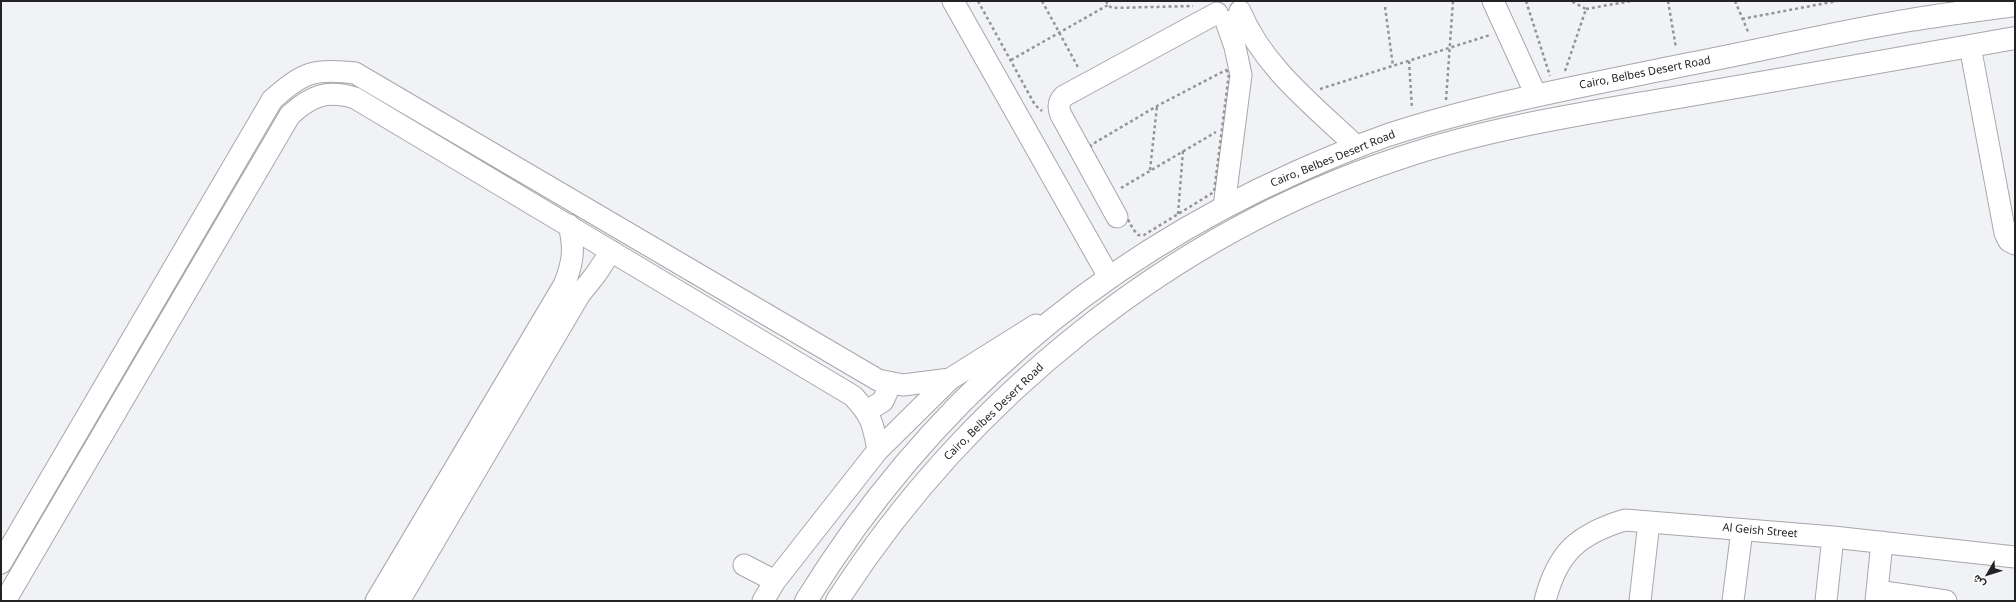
<!DOCTYPE html>
<html>
<head>
<meta charset="utf-8">
<style>
	body { margin:0 }
	#map { position:relative; width:2016px; height:602px; overflow:hidden; background:#f1f2f6; font-family:"Noto Sans",Vazirmatn,sans-serif }
	canvas { display:block }
	.frame { position:absolute; inset:0; border:2px solid #232325; pointer-events:none }
	.north { position:absolute; left:1968px; top:554px; width:40px; height:40px; -webkit-text-stroke:3px #fff; paint-order:stroke; rotate:231deg; font-size:11px; font-weight:700; line-height:16px; text-align:center; color:#232325 }
	.north::after { content:''; display:block; margin:auto; width:14px; height:18px; background:#232325; clip-path:polygon(50% 0,100% 100%,50% 72%,0 100%) }
</style>
</head>
<body>
<div id="map">
<canvas width="2016" height="602"></canvas>
<div class="frame"></div>
<div class="north">ش</div>
</div>
<script>
const ctx = document.querySelector('canvas').getContext('2d');
ctx.lineJoin = 'round';
function trace(path, color, width, dash) { ctx.strokeStyle = color; ctx.lineWidth = width; ctx.lineCap = dash ? 'butt' : 'round'; ctx.setLineDash(dash || []); ctx.stroke(path); }
function drawText(font, color, halo, rows, align = 'center') {
  ctx.font = font + ' "Noto Sans",sans-serif'; ctx.lineWidth = 3.5; ctx.setLineDash([]); ctx.textBaseline = 'middle'; ctx.strokeStyle = halo; ctx.fillStyle = color; for (const [text, x, y, turn = 0] of rows) {
    ctx.save(); ctx.translate(x, y); ctx.rotate((+turn || 0) * Math.PI / 180); ctx.textAlign = isNaN(turn) ? turn : align; if (halo) ctx.strokeText(text, 0, 0); ctx.fillText(text, 0, 0); ctx.restore();
  }
}
const path = new Path2D(`
	M978 1 1035 105 1042 111
	M1042 1 1079 69
	M1106 1 1108 5 1112 8 1193 6
	M1526 1 1550 76
	M1668 1 1676 48
	M1735 1 1749 34
	M1385 7 1393 66
	M1586 9 1631 1
	M1742 19 1837 1
	M1011 60 1108 5
	M1409 61 1412 109
	M1226 70 1229 73 1214 192 1144 235H1138L1133 229 1091 149V145L1157 106Z
	M1565 71 1586 9 1571 1
	M1320 89 1490 35
	M1446 100 1453 1
	M1150 170 1157 106
	M1121 188 1216 132
	M1178 214 1183 151`);
const minor = new Path2D(`
	M953 1 1109 277
	M1493 1 1536 95
	M1240 11C1263 67 1314 106 1357 147
	M1970 46 2005 233 2009 241 2015 244
	M1224 207 1241 75 1235 47 1226 21
	M1117 217 1061 115C1058 108 1058 102 1064 96L1217 13
	M867 411 883 401 891 383
	M1 563 272 100C302 72 315 68 355 73L878 380 903 385 950 379
	M744 565 775 581
	M1877 591 1946 601
	M5 601 290 115C311 96 327 89 355 98L853 396C872 416 873 424 878 450
	M376 601 564 285C573 263 575 249 569 225
	M399 601 580 294 596 274 611 251
	M763 601 775 581 878 450 950 379 1036 325
	M1545 601C1557 553 1578 534 1625 520L1833 537 2015 557
	M1640 601 1649 522
	M1733 601 1742 530
	M1826 601 1833 537
	M1876 601 1882 542`);
const highway = new Path2D(`
	M806 601C926 407 1088 265 1297 172 1326 159 1357 146 1388 135 1486 103 1588 85 1689 64 1763 50 1836 32 1910 20 1945 14 1980 10 2015 5
	M837 601C967 399 1171 233 1400 158 1488 128 1581 114 1673 98 1787 78 1901 59 2015 38`);
const streetNames = [
	["Cairo, Belbes Desert Road",1645,73,-11],
	["Cairo, Belbes Desert Road",1333,159,-22],
	["Cairo, Belbes Desert Road",994,412,-44],
	["Al Geish Street",1760,531,5]
];
trace(minor, '#a7a7ac', 23);
trace(highway, '#a7a7ac', 24);
trace(path, '#939497', 2.5, [3, 3]);
trace(minor, '#fff', 21);
trace(highway, '#fff', 22);
drawText('11px', '#232325', '#fff', streetNames);
</script>
</body>
</html>
